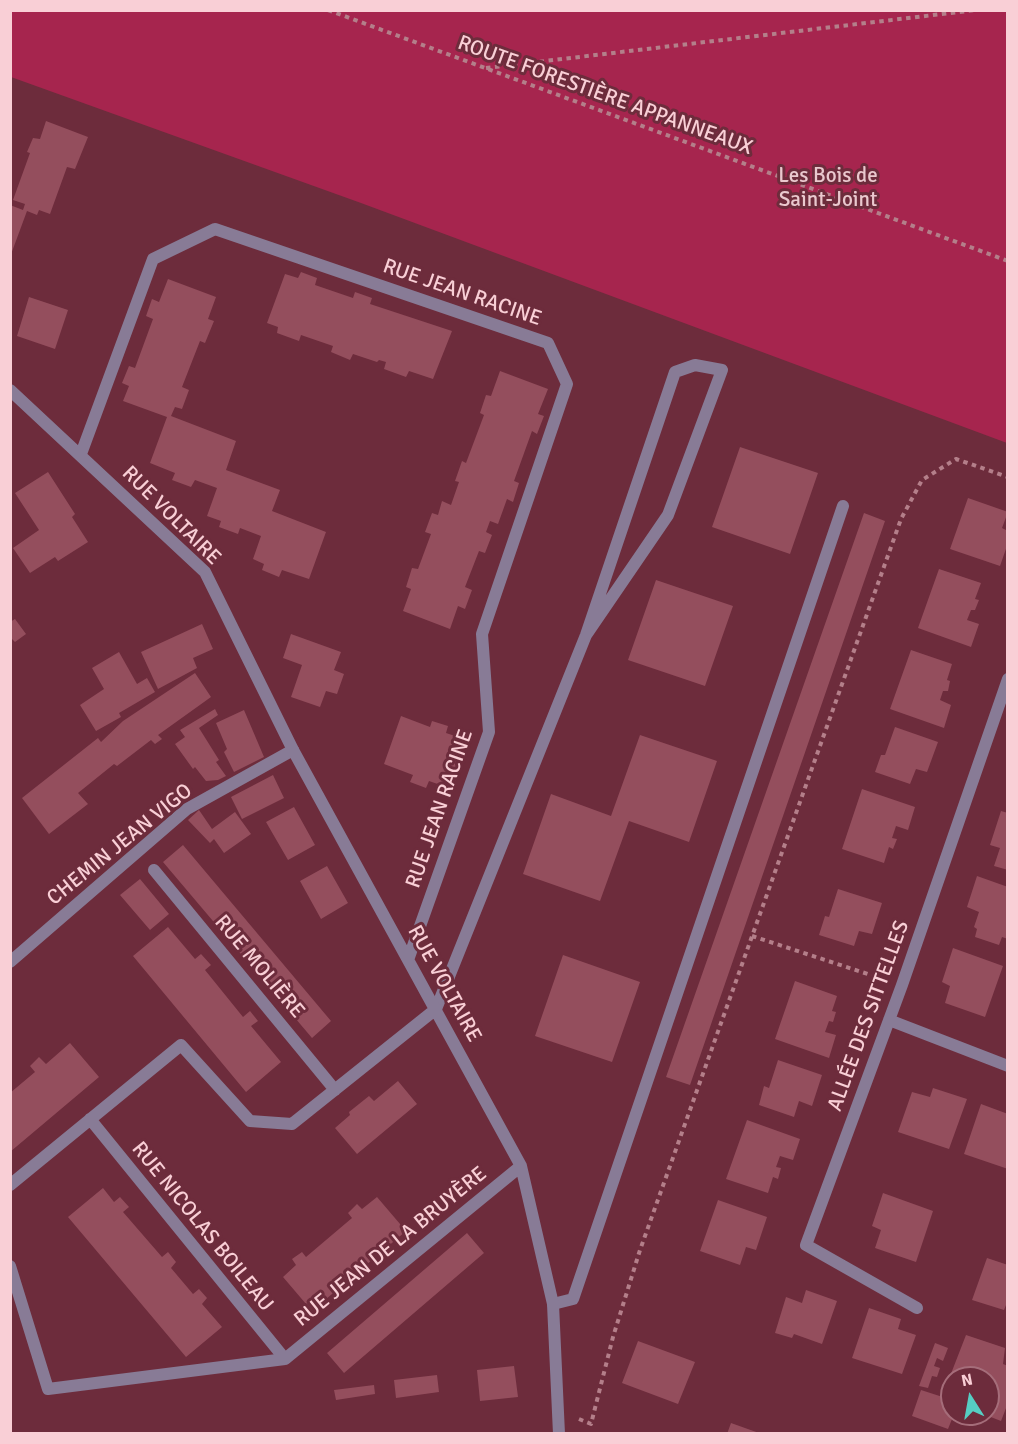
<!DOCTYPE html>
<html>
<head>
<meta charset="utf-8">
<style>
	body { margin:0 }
	#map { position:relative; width:1018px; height:1444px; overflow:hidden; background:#6d2c3c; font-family:Signika,sans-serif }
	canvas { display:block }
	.frame { position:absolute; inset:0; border:12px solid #f9cfd6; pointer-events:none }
	.north { position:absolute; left:940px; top:1366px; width:60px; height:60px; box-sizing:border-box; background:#6d2c3c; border:2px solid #a56d7a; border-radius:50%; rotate:349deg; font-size:16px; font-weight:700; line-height:24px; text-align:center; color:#f9cfd6 }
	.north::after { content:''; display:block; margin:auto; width:21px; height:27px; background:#56cec3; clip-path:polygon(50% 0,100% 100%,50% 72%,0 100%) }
</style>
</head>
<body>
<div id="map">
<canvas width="1018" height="1444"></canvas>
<div class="frame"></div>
<div class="north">N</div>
</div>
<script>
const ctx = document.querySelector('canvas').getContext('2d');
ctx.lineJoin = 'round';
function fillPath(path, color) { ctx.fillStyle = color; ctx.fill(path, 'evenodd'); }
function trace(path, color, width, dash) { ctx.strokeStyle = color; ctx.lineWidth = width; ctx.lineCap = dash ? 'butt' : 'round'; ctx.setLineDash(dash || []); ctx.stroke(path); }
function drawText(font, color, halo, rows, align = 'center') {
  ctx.font = font + ' Signika,sans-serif'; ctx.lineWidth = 6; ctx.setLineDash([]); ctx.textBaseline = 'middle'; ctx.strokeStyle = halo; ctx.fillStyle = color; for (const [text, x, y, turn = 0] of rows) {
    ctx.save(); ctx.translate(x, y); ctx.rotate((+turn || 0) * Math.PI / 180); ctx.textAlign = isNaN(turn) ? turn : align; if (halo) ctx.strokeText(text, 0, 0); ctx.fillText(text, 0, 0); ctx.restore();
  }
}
const green = new Path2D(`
	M10 11H1007V443L361 203 11 77Z`);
const building = new Path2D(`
	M46 121 88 137 75 169 67 167 50 214 39 210 37 215 27 211 10 257V205L23 210 25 204 13 200 30 153 27 152 33 138 40 139Z
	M301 272 317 278 315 285 353 298 355 292 372 298 370 304 452 331 433 379 409 371 406 377 384 369 386 362 379 360 377 362 353 354 350 360 331 352 333 346 301 335 299 341 277 333 278 327 267 323 285 274 298 278Z
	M168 279 216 297 208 319 214 321 205 343 200 341 182 387 189 390 182 409 175 407 171 416 236 441 226 470 280 490 272 511 326 532 309 579 282 570 279 577 262 570 264 564 253 559 261 536 240 528 238 534 219 527 221 521 207 516 217 488 195 480 191 487 172 480 175 473 150 463 167 417 123 401 129 386 122 383 129 366 135 368 153 319 146 316 152 299 159 302Z
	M29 297 68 310 55 349 17 336Z
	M500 371 548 389 538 414 544 416 537 434 532 431 514 481 519 483 513 502 507 499 498 524 490 521 486 532 492 535 485 553 479 551 465 587 472 590 465 609 458 606 450 629 403 611 411 589 406 587 412 568 418 569 431 534 425 532 432 513 438 515 442 501 451 505 459 482 455 481 462 461 466 463 484 415 480 413 486 395 491 396Z
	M740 447 818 473 790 554 712 527Z
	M48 472 75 514 72 517 88 542 58 561 55 557 30 573 13 548 39 530 15 493Z
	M968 498 1008 512 1002 528 1008 531V543L1000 566 950 549Z
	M864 513 885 521 690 1085 666 1077Z
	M939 569 981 583 975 599 979 600 975 610H971L967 620 979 624 971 647 918 628Z
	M656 580 733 606 705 686 628 660Z
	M15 619 26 634 15 642 10 637V622Z
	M202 624 213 649 193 658 197 668 158 689 141 652Z
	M291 634 341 652 334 670 344 674 337 694 326 691 320 707 291 697 302 665 283 658Z
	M911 650 952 664 947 680 950 681 948 691H943L940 700 951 705 944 728 890 709Z
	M119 652 137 684 147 678 155 692 119 713 121 717 96 731 80 705 104 689 92 668Z
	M195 673 211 697 158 735 162 739 155 744 151 740 117 766 114 764 78 793 88 804 49 834 22 798 98 738 101 742 123 721Z
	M215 709 218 715 199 728 219 760 216 762 226 776 218 780 206 781 195 767 193 769 175 744 185 737 180 730Z
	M244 710 264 757 234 772 224 752 227 749 216 723Z
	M401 716 430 727 432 721 448 726 446 733 470 741 452 789 429 781 426 788 410 782 413 775 384 764Z
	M895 727 938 742 927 772 916 769 910 784 875 772 881 755H885Z
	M640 735 717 761 689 842 629 821 600 901 523 874 551 794 611 816Z
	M273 775 284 798 242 819 231 797Z
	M862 789 915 807 908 830 896 826 892 838 897 839 893 849 889 847 884 863 842 849Z
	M294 807 315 845 288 860 266 822Z
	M199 810 212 829 235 812 251 834 224 853 214 839 210 843 188 820Z
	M1001 811 1008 813V870L994 866 1000 848 990 845Z
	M183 845 331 1021 312 1038 163 862Z
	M327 866 348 903 321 919 300 881Z
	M977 876 1008 887V939L1002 937 999 945 975 937 977 929 974 927 979 912 967 907Z
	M140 879 169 914 150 930 120 895Z
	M838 889 882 903 872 934 859 931 854 946 819 935 825 916 829 917Z
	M168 927 195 959 201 954 211 965 205 970 243 1017 250 1011 258 1021 251 1026 281 1062 246 1092 133 956Z
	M953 948 1003 966 985 1017 945 1003 950 986 942 982Z
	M563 955 640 982 612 1062 535 1036Z
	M795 981 837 996 832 1011 836 1012 833 1022 829 1021 825 1032 836 1035 829 1058 775 1039Z
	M70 1043 99 1077 10 1152V1093L35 1072 30 1066 39 1057 46 1064Z
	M778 1060 822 1075 812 1106 799 1101 794 1117 759 1105 764 1086 769 1088Z
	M398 1081 417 1104 357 1154 335 1128 350 1115 349 1112 369 1096 374 1101Z
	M933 1088 967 1099 949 1149 898 1132 912 1092 930 1097Z
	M981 1104 1008 1114V1169L964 1154Z
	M747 1120 800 1139 793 1160 780 1156 776 1167 781 1168 778 1179 773 1177 768 1193 726 1179Z
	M103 1188 114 1202 120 1197 129 1207 123 1212 162 1257 168 1252 176 1262 171 1268 193 1294 199 1289 207 1298 202 1304 222 1327 186 1357 68 1217Z
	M883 1193 933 1211 916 1262 875 1248 881 1230 872 1226Z
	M377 1197 406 1231 312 1311 283 1277 296 1265 292 1259 302 1252 306 1257 352 1218 348 1213 357 1204 362 1209Z
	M718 1200 767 1217 756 1250 746 1247 740 1265 700 1251Z
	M467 1233 484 1253 344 1373 327 1353Z
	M987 1258 1008 1265V1300L1004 1310 972 1300Z
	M806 1290 837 1301 822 1344 794 1334 792 1338 775 1333 786 1297 802 1303Z
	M869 1308 901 1319 898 1329 916 1335 902 1374 852 1358Z
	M966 1335 1005 1348 1003 1364 1008 1366V1403L1001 1421 983 1414H988V1378H952V1386L947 1384Z
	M638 1341 695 1362 678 1404 622 1383Z
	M935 1343 948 1348 943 1361 937 1358 934 1366 940 1368 937 1377 932 1376 928 1388 919 1386Z
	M514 1366 518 1397 480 1401 477 1370Z
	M437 1375 439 1392 396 1398 394 1380Z
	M374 1385 375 1394 336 1400 334 1390Z
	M921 1390 952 1400V1414H954L948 1429 912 1416Z
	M731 1423 759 1433V1434H727Z`);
const path = new Path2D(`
	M328 10 1008 261
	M486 68 976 10
	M752 936 883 979
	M579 1419 591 1424 613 1337 640 1250 901 519 922 480 956 459 1008 477`);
const lane = new Path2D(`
	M10 962 187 809 293 750
	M436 1009 586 635 675 372 695 365 722 370 668 515 586 635
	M553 1304 573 1299 843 506`);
const street = new Path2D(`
	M10 390 205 572 293 750 521 1166 553 1304 559 1434
	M81 454 153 259 215 229 548 343 567 384 482 634 489 732 408 960
	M154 870 335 1090
	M889 1020 1008 1066
	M90 1119 285 1359
	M10 1185 181 1045 250 1121 292 1124 436 1009
	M10 1266 48 1389 285 1359
	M917 1308 806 1245 902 985 1008 679
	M285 1359 521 1166`);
const streetNames = [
	["ROUTE FORESTIÈRE APPANNEAUX",605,96,20],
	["RUE JEAN RACINE",462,293,19],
	["RUE VOLTAIRE",171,516,45],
	["RUE JEAN RACINE",440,809,-71],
	["CHEMIN JEAN VIGO",120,845,-39],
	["RUE MOLIÈRE",259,967,50],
	["RUE VOLTAIRE",444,984,61],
	["ALLÉE DES SITTELLES",869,1016,-70],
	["RUE NICOLAS BOILEAU",202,1227,51],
	["RUE JEAN DE LA BRUYÈRE",391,1247,-39]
];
const parkNames = [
	["Les Bois de",828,176],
	["Saint-Joint",828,200]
];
fillPath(green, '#a6254e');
fillPath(building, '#944e5d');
trace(path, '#b47f8a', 4, [4.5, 4.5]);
trace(lane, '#887b96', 12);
trace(street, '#887b96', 12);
drawText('21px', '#f9cfd6', '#6d2c3c', streetNames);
drawText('21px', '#eac8ce', '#6d2c3c', parkNames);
</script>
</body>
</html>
